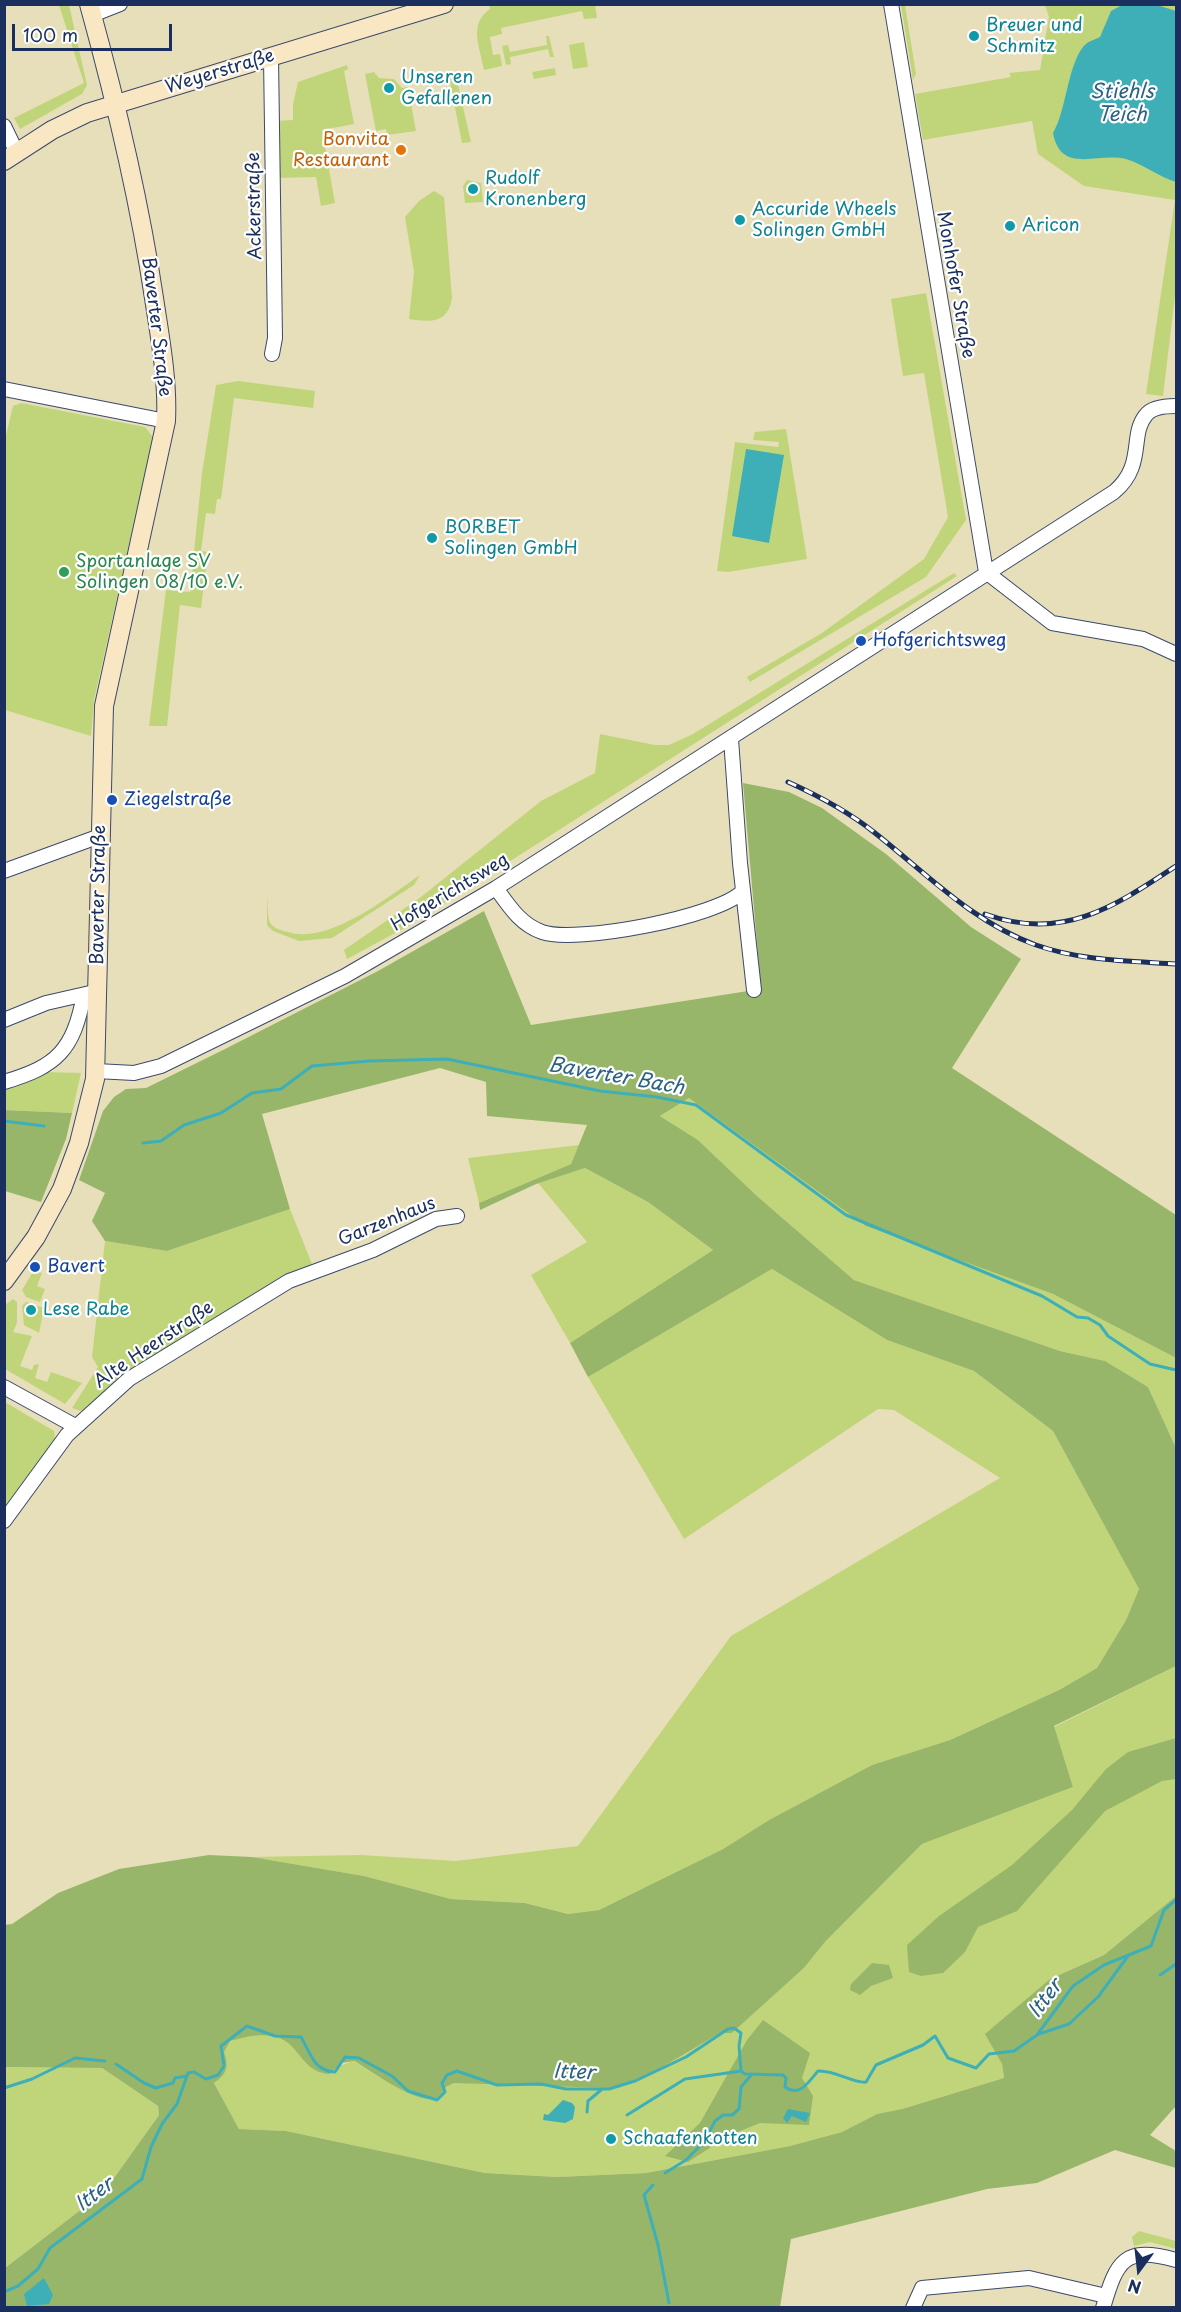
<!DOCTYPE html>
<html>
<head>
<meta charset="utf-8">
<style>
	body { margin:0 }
	#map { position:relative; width:1181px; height:2312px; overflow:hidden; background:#e7dfb9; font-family:"Playpen Sans",sans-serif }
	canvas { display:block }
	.frame { position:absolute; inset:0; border:6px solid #1b2f5e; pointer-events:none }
	.north { position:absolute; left:1109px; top:2240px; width:60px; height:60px; -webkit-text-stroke:4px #fff; paint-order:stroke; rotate:195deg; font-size:16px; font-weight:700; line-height:24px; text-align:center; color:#1b2f5e }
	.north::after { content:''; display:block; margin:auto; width:21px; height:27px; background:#1b2f5e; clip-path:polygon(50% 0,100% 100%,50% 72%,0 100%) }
	.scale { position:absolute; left:12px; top:24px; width:160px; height:27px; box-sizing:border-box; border:3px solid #1b2f5e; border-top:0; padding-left:8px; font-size:18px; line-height:21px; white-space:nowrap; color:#1b2f5e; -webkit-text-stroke:4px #fff; paint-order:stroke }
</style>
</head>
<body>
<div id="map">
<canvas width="1181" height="2312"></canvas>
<div class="frame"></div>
<div class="north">N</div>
<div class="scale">100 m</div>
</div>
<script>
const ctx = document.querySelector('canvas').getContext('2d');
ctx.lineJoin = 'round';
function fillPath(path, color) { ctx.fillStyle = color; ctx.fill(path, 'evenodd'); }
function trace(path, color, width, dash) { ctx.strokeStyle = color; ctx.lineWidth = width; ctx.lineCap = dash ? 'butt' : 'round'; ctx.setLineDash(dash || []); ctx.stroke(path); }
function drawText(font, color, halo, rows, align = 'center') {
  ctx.font = font + ' "Playpen Sans",sans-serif'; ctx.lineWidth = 4.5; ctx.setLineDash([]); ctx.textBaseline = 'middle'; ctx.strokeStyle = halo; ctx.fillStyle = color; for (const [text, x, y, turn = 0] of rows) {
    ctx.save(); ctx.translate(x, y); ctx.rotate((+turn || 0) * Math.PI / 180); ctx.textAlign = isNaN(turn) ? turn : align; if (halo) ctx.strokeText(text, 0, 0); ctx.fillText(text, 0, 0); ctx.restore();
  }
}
const green = new Path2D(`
	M59 5H69L87 85 82 94 20 129 14 118 84 83Z
	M489 5H595L597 18 584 19 582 11 501 28 502 34 490 37 493 55 500 54 502 66 484 70C480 47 468 24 490 9Z
	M901 5H905L916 74 913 80Z
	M1045 5H1176V288L1163 396 1146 394 1175 200 1084 186 1038 154 1032 121 923 140 915 94 1011 77 1009 73 1040 70 1049 17Z
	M546 36H549L554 57H550L548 49 510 57 511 64 506 65 502 46 508 45 510 52 547 45Z
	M584 42 588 67 573 69 569 45Z
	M347 65 348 69 344 71 354 124 322 130 335 203 321 206 316 177 277 178 276 121 293 120V104L298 82Z
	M555 68 556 75 534 79 532 72Z
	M374 72 379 78 394 79 402 88 408 87 416 131 387 135 386 129 376 131 365 74Z
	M456 76 471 142 462 143 449 77Z
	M467 180 481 183 483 202 465 203 463 186Z
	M434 191 444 197 452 298C448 324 430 322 409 319L414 272 405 217 419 201Z
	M926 293 966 520 926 577 750 682 747 677 822 633 924 559 948 517 924 373 903 376 891 299Z
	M238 381 315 391 313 408 234 398 221 499H217L215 514 206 513 201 551 208 552 201 608 180 605 167 726H149L166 590 190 592 202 473 216 385Z
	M21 403 145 427 153 437 94 700 91 736 5 710 4 444 13 406Z
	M786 429 807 559 728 572 717 571 735 442 778 447 779 442 753 440 755 432Z
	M954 573 957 576 410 925 347 959 344 950 421 897 541 801 595 773 600 734 655 745H669L693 734Z
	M420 875 414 885 332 938 299 941 273 931 267 925V897C268 904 267 919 271 924 275 929 283 931 288 932 328 945 388 897 420 875Z
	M44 1072 81 1073 72 1113 5 1110 4 1085Z
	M689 1098 775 1159 973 1264 1053 1294 1176 1358V1448L1148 1387 1104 1361 1060 1351 854 1280 757 1196 698 1140 660 1116Z
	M579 1145 571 1164 479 1203 468 1158Z
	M585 1168 648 1202 713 1250 570 1343 531 1275 587 1242 538 1183Z
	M290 1209 312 1264C231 1308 152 1354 81 1411L72 1408 98 1367 92 1357 105 1241 167 1251Z
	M772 1269 887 1340 974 1371 1053 1431 1139 1589 1126 1620 1097 1668 1059 1690 950 1740 872 1765 769 1820 723 1849 599 1910 568 1914 525 1903 451 1899 364 1876 252 1857 361 1855 456 1861 578 1846 731 1636 1000 1478 894 1410 878 1409 684 1539 588 1377Z
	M34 1270 42 1273 37 1286 45 1289 40 1302 26 1297 22 1290Z
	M13 1299 17 1302V1323L13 1332 32 1336 20 1366 32 1370 34 1365 39 1364 35 1378 47 1382 51 1372 82 1383 65 1404 5 1369V1305Z
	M26 1302 44 1308 39 1333 24 1325 22 1306Z
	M5 1402 54 1431 55 1440 5 1513Z
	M1176 1666V1896L1104 1955 1050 1979 986 2034 1002 2064 1004 2078 902 2109 877 2114 842 2132 790 2146 646 2173 557 2177 485 2173 286 2131 239 2129 214 2083C228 2074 222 2059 225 2046 231 2039 240 2037 250 2035 290 2028 294 2055 321 2073L353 2061C372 2071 421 2109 440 2097L446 2087 454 2083 637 2082 720 2033H732L804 1968 825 1942 922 1844 1073 1787 1054 1727Z
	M5 2067 102 2068 158 2106 159 2115 104 2192 5 2268Z
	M1139 2231 1176 2241V2249L1150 2242 1134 2246 1132 2237Z`);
const forest = new Path2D(`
	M743 783 789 792 822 808 886 854 971 927 1021 959 952 1068 1176 1215V1358L1053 1294 866 1226 689 1098 660 1116 698 1140 757 1196 854 1280 1060 1351 1105 1361 1148 1387 1176 1448V1666L1054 1726 1073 1787 922 1844 825 1942 804 1968 732 2033H720L637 2082 609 2088 454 2083 446 2087 440 2097C421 2109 372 2071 354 2061L342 2063 329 2074C289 2070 306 2018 230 2041L224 2052C229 2067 227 2074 214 2083L239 2129 286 2131 485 2173 557 2177 646 2173 790 2146 842 2132 877 2114 902 2109 1004 2078 1002 2064 985 2034 1050 1979 1104 1955 1176 1896V2106L1150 2135 1176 2151V2168L1115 2150 1037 2183 987 2189 791 2239 780 2307H5V2268L104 2192 159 2115 158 2106 102 2068 5 2067 4 1925 12 1924 58 1893 119 1869 209 1855 252 1857 364 1876 451 1899 525 1903 568 1914 599 1910 723 1849 769 1820 872 1765 950 1740 1059 1690 1097 1668 1126 1620 1139 1589 1053 1431 974 1371 887 1340 772 1269 588 1377 570 1343 713 1250 648 1202 585 1168 536 1184 480 1210 479 1203 571 1164 587 1125 487 1116 486 1082 440 1068 262 1114 290 1209 167 1251 105 1241 92 1221 105 1193 79 1180 103 1111 114 1097 126 1089 146 1088 225 1049 378 971 484 911 531 1025 761 989Z
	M4 1110 72 1113 66 1139 41 1202 5 1191Z
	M1176 1738V1779L1162 1781 1105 1811 1017 1911 978 1927 965 1952 943 1973 921 1976 909 1972 907 1945 939 1916 1012 1865 1072 1810 1106 1769 1128 1752Z
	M872 1963 889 1965 893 1978 871 1986 860 1995 850 1990 851 1984Z
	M763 2020 810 2053 802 2078 813 2096 809 2125 760 2123 728 2136 688 2162 665 2156 700 2123 747 2040Z`);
const water = new Path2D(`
	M1122 5H1157L1176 11V182C1159 177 1143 164 1126 159 1097 152 1061 175 1053 133 1067 110 1068 58 1087 43 1090 41 1096 39 1100 37L1111 11Z
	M746 449 784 455 769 543 732 536Z
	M563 2100 572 2103 575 2107 573 2119 565 2123 543 2120 544 2114 548 2115Z
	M788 2109 810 2113 806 2122 792 2116 787 2123 783 2118Z
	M44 2278 53 2295 49 2304 27 2306 24 2294Z`);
const stream = new Path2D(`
	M4 1121 44 1126
	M143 1143 161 1141 184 1125 221 1113 252 1093 281 1089 312 1066 369 1061 447 1059 600 1091 657 1097 696 1105 846 1215 1042 1296 1077 1317 1088 1318 1100 1325 1108 1336 1150 1364 1176 1370
	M1160 1975 1176 1964
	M1039 2034 1069 2024 1098 1997 1128 1956
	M116 2064 144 2083 156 2088 173 2083 175 2078 187 2076
	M4 2088 32 2079 75 2058 105 2061
	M587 2112 588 2101 601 2090
	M627 2115 685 2079 741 2071
	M665 2173 686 2160 704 2142 715 2121 723 2115H732L739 2109 741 2087 752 2074
	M653 2185 644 2195 658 2245 669 2303
	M4 2292 18 2286 38 2269 50 2248 142 2179 151 2147 162 2124 177 2104 188 2073 194 2072 206 2079 218 2075 224 2066 221 2046 247 2026 275 2036 301 2037C311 2054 314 2071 335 2072L345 2057 359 2058 392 2076 408 2091 437 2100 445 2092 442 2083 447 2075 457 2071 497 2085 541 2084 566 2089H609L635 2081 686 2057 728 2029 734 2028 741 2033 739 2046 741 2071 745 2074 783 2075 786 2078 785 2087C800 2098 809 2081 818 2071 835 2070 855 2084 866 2082L876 2065 923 2045 935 2036 948 2058 976 2068 989 2054 1014 2051 1037 2035 1073 1986 1104 1965 1151 1946 1164 1910 1176 1900`);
const street = new Path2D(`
	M891 4 986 572
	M92 15 120 4
	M271 57 275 338 272 354
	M4 126 17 153
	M4 389 166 421
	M986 572 1052 623 1143 639 1176 654
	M731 739 740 863 754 990
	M4 871 100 836
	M496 888C509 906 520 924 542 932 575 944 719 917 743 891
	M4 1020 46 1003 90 993
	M96 1071 134 1073 161 1066 345 976 496 888 1114 492C1146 465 1129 435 1146 415 1152 407 1167 406 1176 406
	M4 1082C58 1066 73 1050 84 995
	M4 1387 75 1426
	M4 1521 67 1435 129 1379 289 1281 373 1250 436 1219 457 1216
	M913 2308 922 2288 1029 2278 1106 2296
	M1103 2308C1117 2260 1124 2246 1176 2260`);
const secondary = new Path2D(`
	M4 161 52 130 87 113 444 4
	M4 1281 36 1237 62 1189 79 1143 95 1079 104 706 166 421C168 380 160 338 154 298 139 198 116 102 89 4`);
const rail = new Path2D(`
	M788 782C819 796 849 812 875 833 927 874 972 922 1036 945 1081 961 1130 961 1176 964
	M985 914C1062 942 1114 907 1176 866`);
const markers = [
	[974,36,6,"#0f9aa8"],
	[389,88,6,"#0f9aa8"],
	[401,150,6,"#e8710a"],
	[473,189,6,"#0f9aa8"],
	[740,220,6,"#0f9aa8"],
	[1010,226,6,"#0f9aa8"],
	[432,538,6,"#0f9aa8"],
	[64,572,6,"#2e9e5b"],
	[861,641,6,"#1a4fb4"],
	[112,800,6,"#1a4fb4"],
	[35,1267,6,"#1a4fb4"],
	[31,1310,6,"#0f9aa8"],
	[611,2139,6,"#0f9aa8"]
];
const cultureNames = [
	["Breuer und",986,26],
	["Schmitz",986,47],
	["Unseren",401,78],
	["Gefallenen",401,99],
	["Rudolf",485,179],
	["Kronenberg",485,200],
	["Accuride Wheels",752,210],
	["Solingen GmbH",752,231],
	["Aricon",1022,226],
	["BORBET",444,528],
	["Solingen GmbH",444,549],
	["Lese Rabe",43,1310],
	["Schaafenkotten",623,2139]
];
const streetNames = [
	["Weyerstraße",220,72,-17],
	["Ackerstraße",255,206,-91],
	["Monhofer Straße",955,285,80],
	["Baverter Straße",156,327,83],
	["Hofgerichtsweg",450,893,-31],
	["Baverter Straße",99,895,-89],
	["Garzenhaus",387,1222,-22],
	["Alte Heerstraße",154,1345,-34]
];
const foodNames = [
	["Bonvita",389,140],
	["Restaurant",389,161]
];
const leisureNames = [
	["Sportanlage SV",76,562],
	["Solingen 08/10 e.V.",76,583]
];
const transitNames = [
	["Hofgerichtsweg",873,641],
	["Ziegelstraße",124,800],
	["Bavert",47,1267]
];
const waterNames = [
	["Stiehls",1122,92],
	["Teich",1122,115],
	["Baverter Bach",616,1077,10],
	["Itter",1046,1999,-53],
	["Itter",574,2073,2],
	["Itter",95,2195,-37]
];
fillPath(green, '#c0d579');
fillPath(forest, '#98b669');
fillPath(water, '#3fafb7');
trace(stream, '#3fafb7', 3);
trace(street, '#3a496c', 16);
trace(secondary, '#3a496c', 20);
trace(street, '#fff', 14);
trace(secondary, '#f9e7c3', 18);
trace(rail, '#1b2f5e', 5);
trace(rail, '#fff', 3, [9]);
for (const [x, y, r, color] of markers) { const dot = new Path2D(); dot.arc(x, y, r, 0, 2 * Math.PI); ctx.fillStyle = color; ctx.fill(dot); trace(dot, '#fff', 2); }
drawText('18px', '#0d838f', '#fff', cultureNames, 'left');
drawText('18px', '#1b2f5e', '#fff', streetNames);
drawText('18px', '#c56008', '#fff', foodNames, 'right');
drawText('18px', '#27864d', '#fff', leisureNames, 'left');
drawText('18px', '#164399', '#fff', transitNames, 'left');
drawText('italic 20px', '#296282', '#fff', waterNames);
</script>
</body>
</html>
